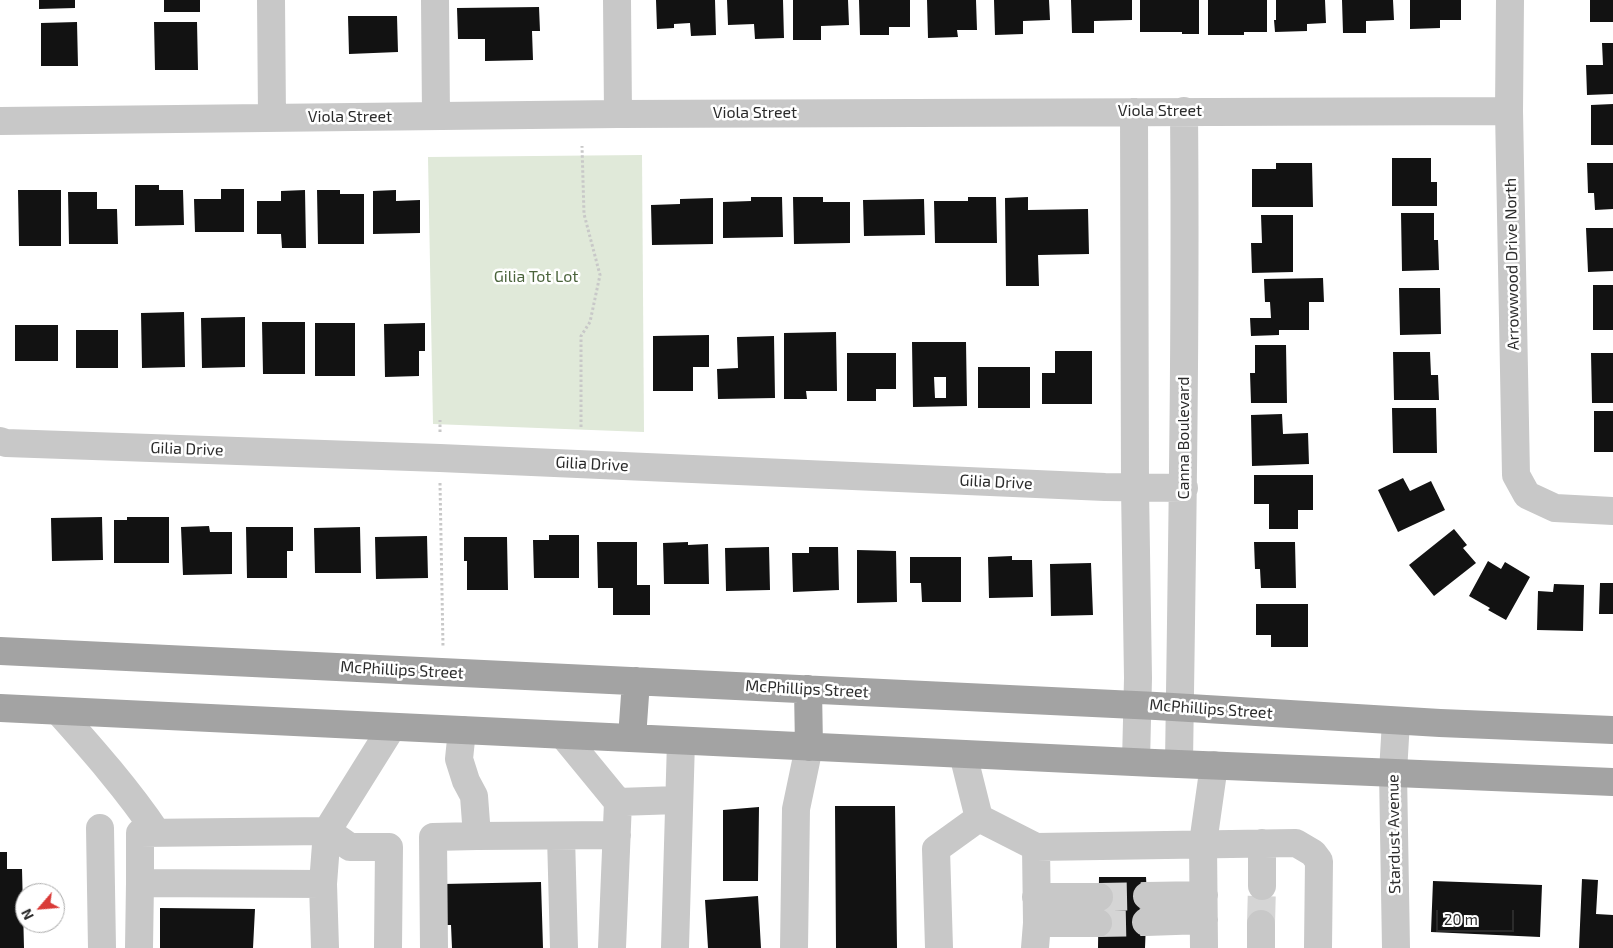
<!DOCTYPE html>
<html>
<head>
<meta charset="utf-8">
<style>
	body { margin:0 }
	#map { position:relative; width:1613px; height:948px; overflow:hidden; background:#fff; font-family:"Exo 2",sans-serif }
	canvas { display:block }
	.north { position:absolute; left:15px; top:883px; width:50px; height:50px; box-sizing:border-box; background:#fff; border:1px solid #aaa; border-radius:50%; rotate:243deg; font-size:14px; font-weight:700; line-height:20px; text-align:center; color:#2b2b2b }
	.north::after { content:''; display:block; margin:auto; width:18px; height:22px; background:#d93a37; clip-path:polygon(50% 0,100% 100%,50% 72%,0 100%) }
	.scale { position:absolute; left:1436px; top:910px; width:78px; height:22px; box-sizing:border-box; border:2px solid #2b2b2b; border-top:0; padding-left:6px; font-size:15px; line-height:18px; white-space:nowrap; color:#2b2b2b; -webkit-text-stroke:4px #fff; paint-order:stroke }
</style>
</head>
<body>
<div id="map">
<canvas width="1613" height="948"></canvas>
<div class="north">N</div>
<div class="scale">20 m</div>
</div>
<script>
const ctx = document.querySelector('canvas').getContext('2d');
ctx.lineJoin = 'round';
function fillPath(path, color) { ctx.fillStyle = color; ctx.fill(path, 'evenodd'); }
function trace(path, color, width, dash) { ctx.strokeStyle = color; ctx.lineWidth = width; ctx.lineCap = dash ? 'butt' : 'round'; ctx.setLineDash(dash || []); ctx.stroke(path); }
function drawText(font, color, halo, rows, align = 'center') {
  ctx.font = font + ' "Exo 2",sans-serif'; ctx.lineWidth = 5; ctx.setLineDash([]); ctx.textBaseline = 'middle'; ctx.strokeStyle = halo; ctx.fillStyle = color; for (const [text, x, y, turn = 0] of rows) {
    ctx.save(); ctx.translate(x, y); ctx.rotate((+turn || 0) * Math.PI / 180); ctx.textAlign = isNaN(turn) ? turn : align; if (halo) ctx.strokeText(text, 0, 0); ctx.fillText(text, 0, 0); ctx.restore();
  }
}
const green = new Path2D(`
	M642 155 644 432 433 424 428 157Z`);
const building = new Path2D(`
	M39 0H75V8L39 9Z
	M164 0H200V12H164Z
	M656 0H715L716 35 691 36 690 23 674 24V28L657 29Z
	M727 0H783L784 38 755 39 754 24 728 25Z
	M793 0H848L849 25 821 26V40H793Z
	M859 0H910V27H889V35H860Z
	M927 0H976L977 30H957L958 37 928 38Z
	M994 0H1049L1050 20 1023 21V34L995 35Z
	M1071 0H1132V20L1094 21V33H1072Z
	M1140 0H1199V34H1182V32H1140Z
	M1208 0H1267V32H1244V35H1208Z
	M1276 0H1325L1326 23 1307 24V31L1275 32 1274 20H1276Z
	M1342 0H1393L1394 20 1366 21V33H1343Z
	M1410 0H1461V20H1440V28L1410 29Z
	M1590 0H1613V22H1590Z
	M539 7 540 31H532L533 60 485 61V39H458L457 8Z
	M348 16H397L398 52 349 54Z
	M77 22 78 66H41V23Z
	M154 22H197L198 70H155Z
	M1602 43H1613V94L1587 95 1586 65H1603Z
	M1613 104V145H1591V105Z
	M1392 158H1431V182H1437V206H1392Z
	M1276 163H1312L1313 207H1252V169H1276Z
	M1587 163H1613V209L1595 210 1594 193H1588Z
	M135 185H159V190H183L184 225 135 226Z
	M221 189H244V232H195L194 199H221Z
	M18 190H61V246H19Z
	M305 190 306 248H282L281 234H257V201H281V191Z
	M317 190H340V194H364V244H318Z
	M396 190V201L420 200V233L373 234V191Z
	M68 192H97V209H117L118 244H69Z
	M751 197H782L783 237 723 238V202L751 201Z
	M793 197H823V202H850V243L794 244Z
	M968 197H996L997 243H935L934 201H968Z
	M1028 197V210L1088 209 1089 254 1038 255 1039 286H1006L1005 198Z
	M713 198V244L652 245 651 205 680 204V199Z
	M924 199 925 235 864 236 863 200Z
	M1401 213H1434V240H1438L1439 270 1402 271Z
	M1261 215H1293V272L1252 273 1251 243H1262Z
	M1586 228H1613V271L1588 272Z
	M1323 278 1324 302H1309V330H1279V335L1251 336 1250 318H1271L1270 302H1265L1264 279Z
	M1593 285H1613V330H1593Z
	M1399 288H1440L1441 334 1400 335Z
	M184 312 185 367 142 368 141 313Z
	M245 317V367L202 368 201 318Z
	M262 322H305V374H263Z
	M315 323H355V376H315Z
	M425 323V351H419V376L385 377 384 324Z
	M15 325H58V361H15Z
	M76 330H118V368H76Z
	M836 332 837 391H806L807 399H784V333Z
	M709 335V367H693V391H653V336Z
	M774 336 775 398 718 399 717 369 738 368 737 337Z
	M912 342H966L967 406 913 407ZM934 377H946V398H935Z
	M1255 345H1286L1287 403H1251L1250 373H1255Z
	M1055 351H1092V404H1042V373H1055Z
	M1393 352H1430L1431 375H1438L1439 400H1394Z
	M847 353H896V389H876V401H847Z
	M1591 353H1613V403H1592Z
	M978 367H1030V408H978Z
	M1392 408H1436L1437 453H1393Z
	M1594 411H1613V452H1594Z
	M1282 414 1283 434 1308 433 1309 464 1252 466 1251 415Z
	M1254 475H1313V510H1298V529H1269V504H1254Z
	M1403 478 1410 491 1431 481 1445 510 1398 532 1378 490Z
	M102 517 103 560 52 561 51 518Z
	M127 517H169V563H114V520H127Z
	M209 526 210 532H232V574L183 575 181 527Z
	M246 527H293V551H287V578H247Z
	M360 527 361 573H315L314 528Z
	M1454 529 1467 545 1463 548 1476 563 1434 596 1409 565Z
	M549 535H579V578H534L533 540H549Z
	M427 536 428 578 376 579 375 537Z
	M464 537H507L508 590H467V561H464Z
	M597 542H637V585H650V615H613V588H598Z
	M688 542V545L708 544 709 584H664L663 543Z
	M1254 542H1295L1296 588H1261L1260 569H1255Z
	M769 547 770 590 726 591 725 548Z
	M809 547H838L839 590 793 592 792 553H809Z
	M857 550 896 551 897 602 857 603Z
	M1012 556V560H1032L1033 597 989 598 988 557Z
	M910 557H961V602H922L921 583H910Z
	M1488 561 1501 569 1505 562 1530 577 1506 620 1488 610 1490 608 1469 596Z
	M1091 563 1093 615 1051 616 1050 564Z
	M1600 583H1613V614H1599Z
	M1554 584 1584 585 1583 631 1537 630 1538 591 1553 592Z
	M1256 604H1308V647H1271V635H1256Z
	M835 806H895L897 948H836Z
	M759 807 758 881H723V810Z
	M0 852H7V869H22L24 948H0Z
	M1099 877H1146L1147 896 1145 948H1098Z
	M1582 879 1598 880 1596 914 1613 915V948H1579Z
	M1433 881 1542 885 1540 937 1431 932Z
	M541 882 543 948H452L451 925H444L443 884Z
	M758 896 761 948H708L705 900Z
	M160 908 255 909 253 948H160Z`);
const minorTunnel = new Path2D(`
	M1099 897 1147 896
	M1098 923 1146 922
	M1261 924 1262 886`);
const path = new Path2D(`
	M581 427V336L590 322 600 275 584 214 582 146
	M440 432V420
	M440 483 443 647`);
const minor = new Path2D(`
	M271 0 272 117
	M435 0 436 116
	M617 0 618 114
	M1510 0 1509 111 1516 475 1527 495 1555 508 1613 511
	M1134 112 1135 488 1138 678 1136 762
	M0 121 618 114 1509 111
	M0 441 6 443 440 458 1105 487 1184 488
	M58 711C93 750 128 790 157 833
	M563 735 618 802 612 948
	M963 754 979 818 1036 847 1296 843 1313 853 1319 861 1318 948
	M1179 764C1182 546 1186 329 1184 111
	M618 802 678 800
	M100 828 102 948
	M477 836 617 835
	M561 836 564 948
	M323 884 325 948
	M1262 886V843
	M1147 896 1204 895
	M1036 897H1099
	M1146 922 1204 920
	M1037 923H1098
	M139 948 140 883
	M388 948 389 847H350L327 831 140 833V883L323 884 327 831 392 727
	M434 948 433 837 477 836 474 796 466 781 459 759 462 730
	M675 948 681 741
	M794 948 796 809 809 747
	M939 948 936 849 979 818
	M1035 948 1037 923 1036 847
	M1204 948 1203 843 1214 765
	M1261 948V924
	M1396 948 1393 772 1396 721`);
const major = new Path2D(`
	M0 651 1156 706 1440 723 1613 730
	M808 689 809 747
	M0 708 1154 763 1613 782
	M632 738 636 681`);
const streetNames = [
	["Viola Street",1160,111],
	["Viola Street",755,113],
	["Viola Street",350,117],
	["Arrowwood Drive North",1512,264,-91],
	["Canna Boulevard",1184,438,-90],
	["Gilia Drive",187,449,2],
	["Gilia Drive",592,464,3],
	["Gilia Drive",996,482,3],
	["McPhillips Street",402,670,3],
	["McPhillips Street",807,689,3],
	["McPhillips Street",1211,709,4],
	["Stardust Avenue",1394,834,-91]
];
const parkNames = [
	["Gilia Tot Lot",536,277]
];
fillPath(green, '#e0e9d9');
fillPath(building, '#121212');
trace(minorTunnel, '#d5d5d5', 28, [28, 14]);
trace(path, '#c8c8c8', 3, [2.5, 2.5]);
trace(minor, '#c8c8c8', 28);
trace(major, '#a3a3a3', 28);
drawText('16px', '#2b2b2b', '#fff', streetNames);
drawText('16px', '#4b643c', '#fff', parkNames);
</script>
</body>
</html>
